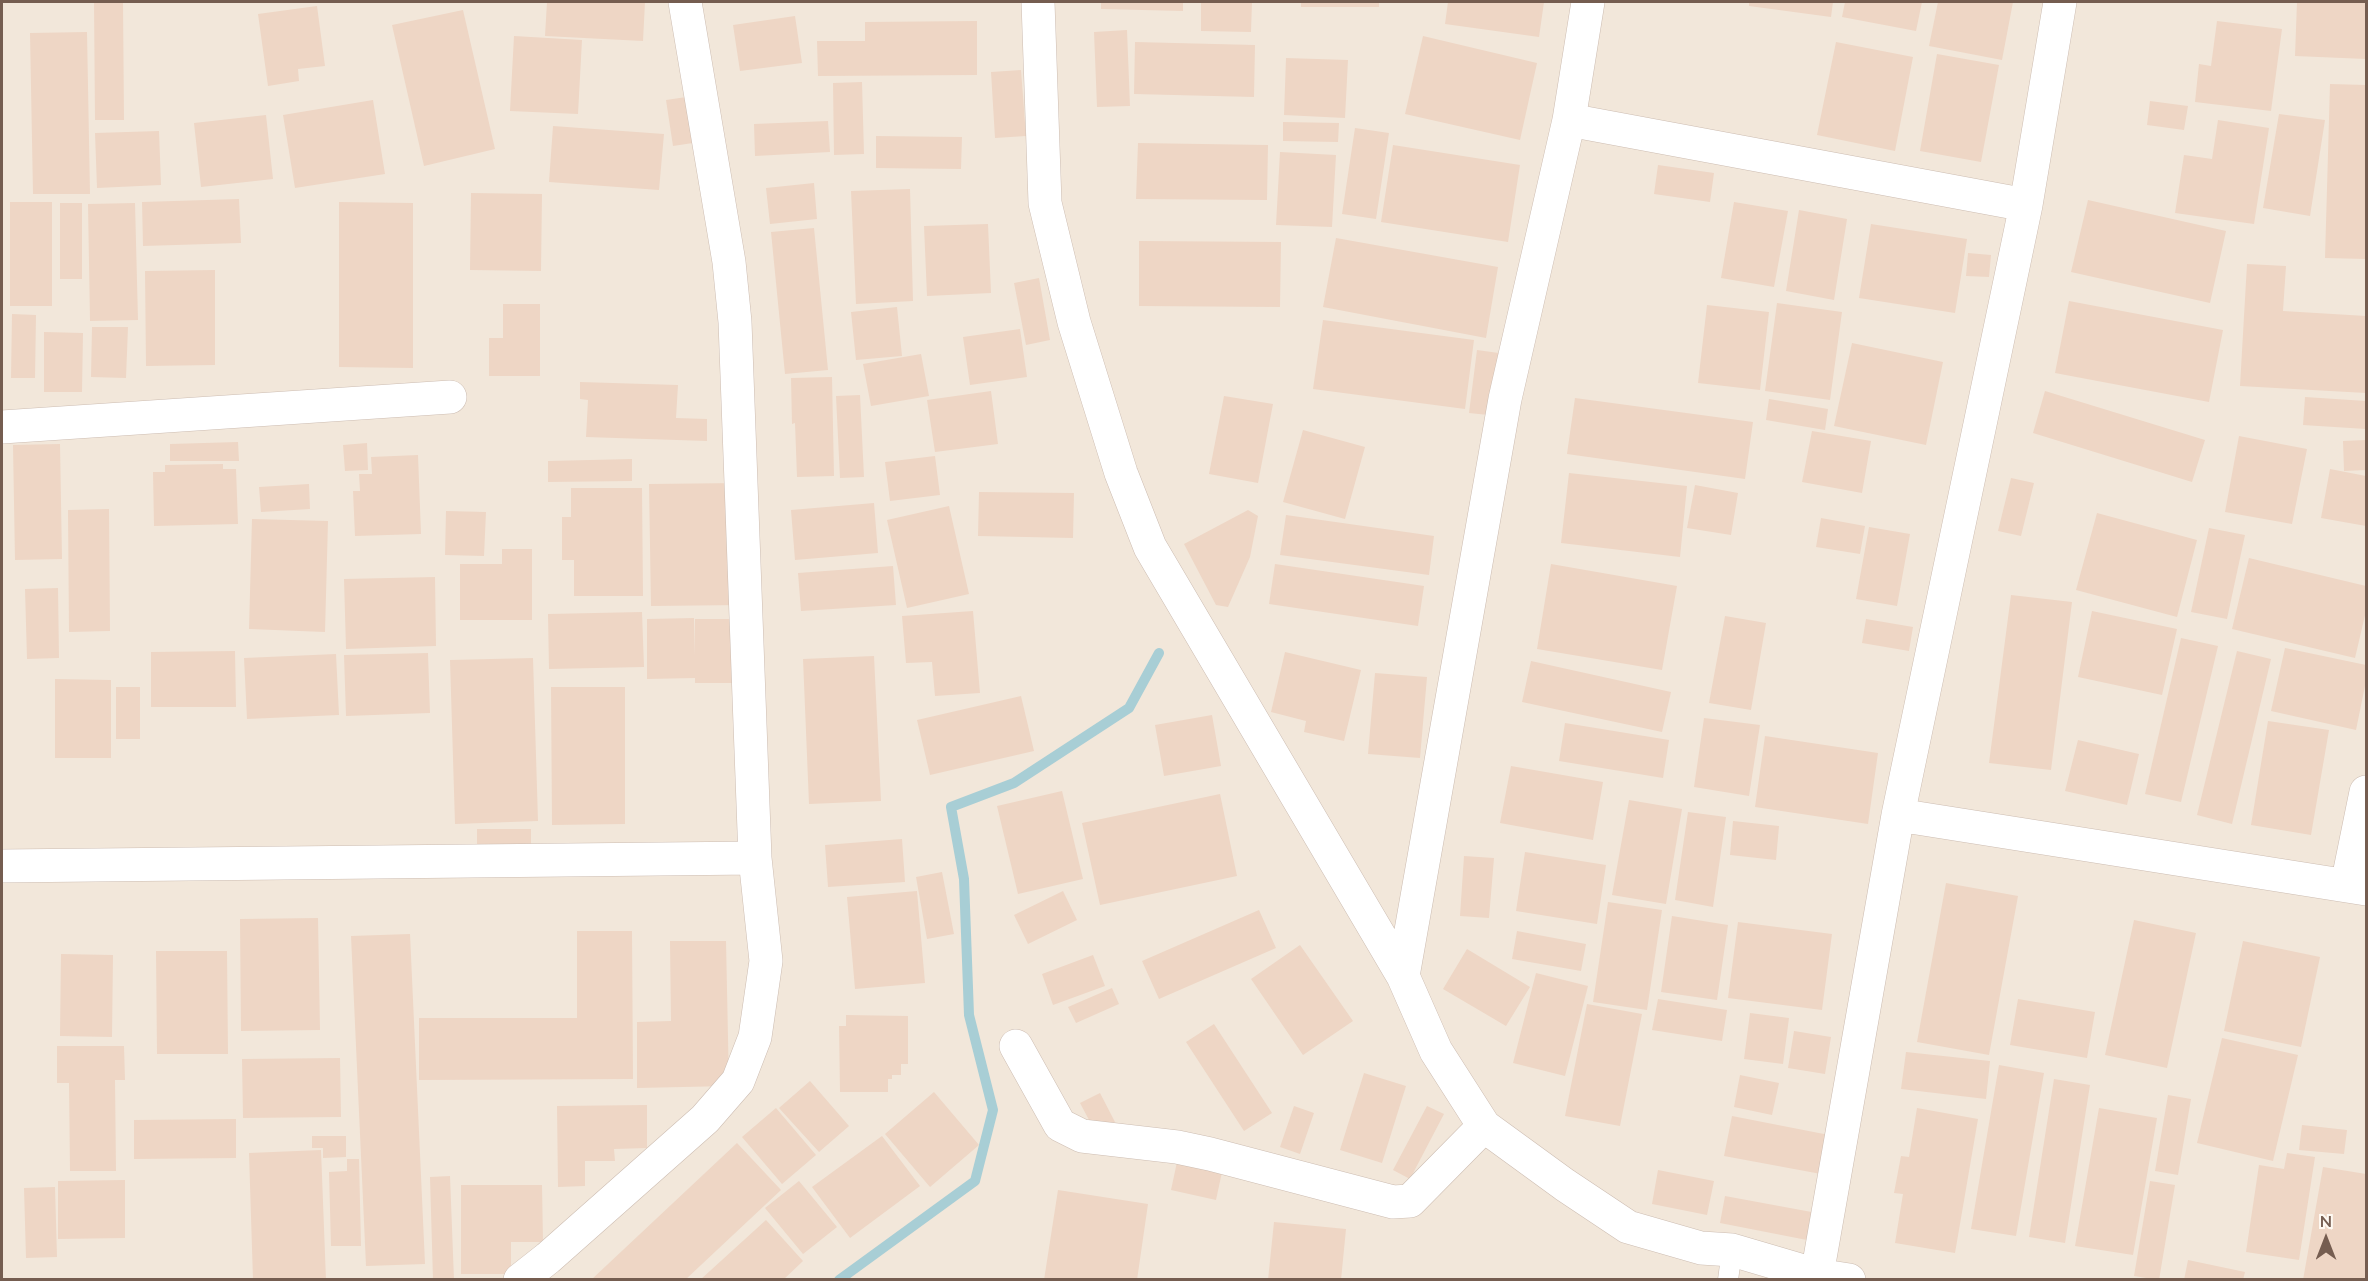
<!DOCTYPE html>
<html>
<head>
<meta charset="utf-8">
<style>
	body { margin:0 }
	#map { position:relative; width:2368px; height:1281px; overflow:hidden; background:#fbf5eb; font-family:Lato,sans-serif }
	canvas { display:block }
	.frame { position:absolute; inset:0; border:3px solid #755d50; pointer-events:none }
	.north { position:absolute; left:2296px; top:1209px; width:60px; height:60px; -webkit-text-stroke:4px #fef9f2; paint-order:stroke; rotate:0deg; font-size:16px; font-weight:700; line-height:24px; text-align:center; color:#755d50 }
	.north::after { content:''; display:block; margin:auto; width:21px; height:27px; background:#755d50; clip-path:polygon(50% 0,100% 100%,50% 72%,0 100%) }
</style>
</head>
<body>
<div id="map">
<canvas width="2368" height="1281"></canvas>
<div class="frame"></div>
<div class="north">N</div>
</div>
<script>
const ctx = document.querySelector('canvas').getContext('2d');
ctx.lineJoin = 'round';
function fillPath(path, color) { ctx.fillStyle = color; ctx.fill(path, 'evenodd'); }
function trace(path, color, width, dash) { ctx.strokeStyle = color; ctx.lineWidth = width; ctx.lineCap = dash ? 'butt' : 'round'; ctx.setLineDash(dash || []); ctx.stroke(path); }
const residential = new Path2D(`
	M2 2H2366V1279H2Z`);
const stream = new Path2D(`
	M839 1280 975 1181 993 1110 969 1015 964 879 951 807 1014 783 1129 708 1159 653`);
const building = new Path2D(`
	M94 2H123L124 120H95Z
	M547 2H645L643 41 545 36Z
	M1101 2H1183V11L1101 9Z
	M1201 2H1252L1251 32 1201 31Z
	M1301 2H1379V7H1301Z
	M1448 2H1544L1539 37 1445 24Z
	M1749 2H1833L1831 17 1749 6Z
	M1845 2H1922L1916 31 1842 17Z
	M1938 2H2013L2002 60 1929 46Z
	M2297 2H2366V59L2295 56Z
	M317 6 325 66 298 69 299 81 268 86 258 14Z
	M463 10 495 149 424 166 392 25Z
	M795 16 802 63 740 71 733 25Z
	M977 21V75L818 76 817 41H865V22Z
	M2217 21 2282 29 2271 111 2195 102 2199 64 2211 66Z
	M1127 30 1130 106 1097 107 1094 32Z
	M87 32 90 194H33L30 33Z
	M514 36 582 40 578 114 510 111Z
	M1423 36 1537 63 1520 140 1405 114Z
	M1135 42 1255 45 1254 97 1134 94Z
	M1836 42 1913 57 1895 151 1817 135Z
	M1937 54 1999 65 1981 162 1920 151Z
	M1286 58 1348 60 1345 118 1284 115Z
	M1021 70 1026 136 995 138 991 72Z
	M862 82 864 154 834 155 833 83Z
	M2330 84 2366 85V259L2325 258Z
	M700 95 706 141 673 146 666 100Z
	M373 100 385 174 295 188 283 115Z
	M2150 101 2188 106 2184 130 2147 125Z
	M2279 114 2325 120 2310 216 2263 208Z
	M266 115 273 179 201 187 194 123Z
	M2218 120 2269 128 2254 224 2175 213 2184 155 2212 159Z
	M828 121 830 152 755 156 754 124Z
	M1283 122 1339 123 1338 142 1283 141Z
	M553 126 664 134 659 190 549 182Z
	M1355 128 1389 133 1376 219 1342 214Z
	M159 131 161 185 97 188 95 133Z
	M876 136 962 137 961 169 876 168Z
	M1138 143 1268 145 1267 200 1136 199Z
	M1393 145 1520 165 1508 242 1381 222Z
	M1280 152 1336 155 1332 227 1276 225Z
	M1658 165 1714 173 1710 202 1654 194Z
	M814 183 817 219 770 224 766 188Z
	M910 189 913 301 856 304 851 191Z
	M471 193 542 194 541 271 470 270Z
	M239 199 241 243 143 246 142 202Z
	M2088 200 2226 231 2210 303 2071 272Z
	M10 202H52V306H10Z
	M339 202 413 203V368L339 367Z
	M1734 202 1788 211 1774 287 1721 278Z
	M60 203H82V279H60Z
	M135 203 138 320 90 321 88 204Z
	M1799 210 1847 219 1834 300 1786 291Z
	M988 224 991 293 927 296 924 226Z
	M1871 224 1967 239 1955 313 1859 298Z
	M814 228 828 370 785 374 771 232Z
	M1336 238 1498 267 1486 338 1323 307Z
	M1139 241 1281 242 1280 307 1139 306Z
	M1968 253 1991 255 1989 277 1966 276Z
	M2247 264 2286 266 2283 311 2366 316V393L2240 386Z
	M215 270V365L146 366 145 271Z
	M1039 278 1050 340 1026 345 1014 283Z
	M2069 301 2223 330 2209 402 2055 373Z
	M1777 303 1842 312 1830 400 1765 391Z
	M503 304H540V376H489V338H503Z
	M1707 305 1769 312 1760 390 1698 383Z
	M897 307 902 356 856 360 851 312Z
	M12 314 36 315 35 378H11Z
	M1323 320 1474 340 1465 409 1313 389Z
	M92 327H128L126 378 91 377Z
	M1020 329 1027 377 970 385 963 337Z
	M44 332 83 333 82 392H44Z
	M1852 343 1943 362 1926 445 1834 426Z
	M1477 350 1506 354 1498 416 1469 413Z
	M921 354 929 396 871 406 863 364Z
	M832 377 834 476 797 477 795 423 792 424 791 378Z
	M580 382 678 385 676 418 707 419V441L586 437 588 400 580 399Z
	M991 391 998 444 935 452 927 400Z
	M2045 391 2205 440 2192 482 2033 433Z
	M860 395 864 477 840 478 836 396Z
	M1224 396 1273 404 1258 483 1209 474Z
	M2305 397 2366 401V429L2303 425Z
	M1575 398 1753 422 1745 479 1567 454Z
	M1769 399 1828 409 1825 430 1766 420Z
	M1303 430 1365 447 1345 519 1283 502Z
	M1812 431 1871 441 1862 493 1802 482Z
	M2239 436 2307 449 2292 524 2225 512Z
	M2366 440V470L2344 471 2343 441Z
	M238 442 239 461H170V444Z
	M367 443 368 470 345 471 343 445Z
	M60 444 62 559 15 560 13 445Z
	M418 455 421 534 355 536 353 491H360L359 474H372L371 457Z
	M935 456 940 495 890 501 885 462Z
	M632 459V481L548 482V461Z
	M223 464V469H236L238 524 154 526 153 472H165V465Z
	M2330 469 2366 476V526L2321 518Z
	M1569 473 1687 486 1680 557 1561 543Z
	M2011 478 2034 483 2021 536 1998 531Z
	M740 483 742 605 651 606 649 484Z
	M309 484 310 509 261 512 259 487Z
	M1695 485 1738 493 1731 535 1687 528Z
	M571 488H642L643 596H574V560H562V517H571Z
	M979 492 1074 493 1073 538 978 536Z
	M874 503 878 553 795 560 791 510Z
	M949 506 969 594 907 608 887 520Z
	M109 509 110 631 69 632 68 510Z
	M1248 510 1258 516 1250 557 1228 607 1216 605 1184 544Z
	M446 511 486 512 484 556 445 555Z
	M2097 513 2197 540 2177 617 2076 590Z
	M1286 515 1434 536 1429 575 1280 555Z
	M1821 518 1865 526 1860 554 1816 547Z
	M252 519 328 521 325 632 249 629Z
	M1869 527 1910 534 1897 606 1856 599Z
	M2209 528 2245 535 2227 619 2191 612Z
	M502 549H532V620H460V564H502Z
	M2249 558 2366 586V611L2355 658 2232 629Z
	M1275 564 1424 586 1418 626 1269 604Z
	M1551 564 1677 586 1662 670 1537 649Z
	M893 566 896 605 801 611 798 573Z
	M435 577 436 646 346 649 344 579Z
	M58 588 59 658 27 659 25 589Z
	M2011 595 2072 602 2051 770 1989 763Z
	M973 611 980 693 935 696 932 662 906 663 902 616Z
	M2092 611 2177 629 2162 695 2078 677Z
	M642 612 644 667 549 669 548 614Z
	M1725 616 1766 623 1751 710 1709 703Z
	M694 618V656L695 619H740V683H695V678L647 679V619Z
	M1866 619 1913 627 1909 651 1862 643Z
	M2181 638 2218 646 2181 802 2145 794Z
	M2285 648 2366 665V681L2356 730 2271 711Z
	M235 651 236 707H151V652Z
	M2237 651 2271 659 2232 824 2197 815Z
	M1285 652 1361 670 1344 741 1304 732 1306 721 1271 712Z
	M428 653 430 713 346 716 344 655Z
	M336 654 339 715 247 719 244 658Z
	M874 656 881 801 809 804 803 659Z
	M533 658 538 821 455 824 450 660Z
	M1531 661 1671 692 1662 732 1522 702Z
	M1375 673 1427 677 1420 758 1368 754Z
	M55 679 111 680V758H55Z
	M116 687H140V739H116Z
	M551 687H625V824L552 825Z
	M1021 696 1034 751 930 775 917 720Z
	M1212 715 1221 766 1164 776 1155 725Z
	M1704 718 1760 725 1749 796 1694 787Z
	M2268 721 2329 730 2311 835 2251 825Z
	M1565 723 1669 740 1663 778 1559 761Z
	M1765 736 1878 753 1868 824 1755 807Z
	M2078 740 2139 754 2127 805 2065 791Z
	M1511 766 1603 782 1593 840 1500 823Z
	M1062 791 1083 879 1018 894 997 806Z
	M1220 794 1237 876 1100 905 1082 823Z
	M1629 800 1682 809 1666 904 1612 895Z
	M1688 812 1726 817 1713 907 1675 900Z
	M1733 821 1779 826 1776 860 1730 855Z
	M477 829H531V854H477Z
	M902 839 905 882 828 887 825 845Z
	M1525 852 1606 865 1597 924 1516 911Z
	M1464 856 1494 858 1489 918 1460 916Z
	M942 872 954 934 927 939 916 877Z
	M1946 883 2018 896 1989 1055 1917 1042Z
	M917 891 925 983 855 989 847 897Z
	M1063 891 1077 920 1028 944 1014 915Z
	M1608 902 1662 910 1647 1010 1593 1002Z
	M1259 910 1276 948 1159 999 1142 961Z
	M1672 916 1728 925 1717 1000 1661 992Z
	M318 918 320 1030 241 1031 240 919Z
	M2134 920 2196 933 2167 1068 2105 1055Z
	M1738 922 1832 934 1822 1010 1728 998Z
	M577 931H632L633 1079 419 1080V1018H577Z
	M1517 931 1586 944 1581 971 1512 959Z
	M410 934 425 1264 366 1266 351 936Z
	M670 941H726L729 1086 637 1088V1022L671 1021Z
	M2243 941 2320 957 2301 1047 2224 1031Z
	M1300 945 1353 1021 1303 1055 1251 979Z
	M1467 949 1530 987 1506 1026 1443 989Z
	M156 951H227L228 1054H157Z
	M61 954 113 955 112 1037 60 1036Z
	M1093 955 1105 986 1053 1005 1042 974Z
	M1536 973 1588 986 1565 1076 1513 1063Z
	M1112 988 1119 1004 1076 1023 1068 1007Z
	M1658 999 1727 1010 1722 1041 1652 1030Z
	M2018 999 2095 1012 2087 1058 2010 1045Z
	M1587 1004 1642 1014 1620 1126 1565 1116Z
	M1750 1013 1789 1018 1783 1064 1744 1059Z
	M846 1015 908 1016V1064H901V1075H892V1079H888V1092H840L839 1026H846Z
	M1214 1024 1272 1113 1244 1131 1186 1042Z
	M1794 1031 1831 1037 1825 1074 1788 1068Z
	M2222 1038 2298 1055 2273 1161 2197 1143Z
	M57 1046H124L125 1080H115L116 1171H70L69 1083H57Z
	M1906 1052 1990 1061 1986 1099 1901 1089Z
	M340 1058 341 1117 243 1118 242 1059Z
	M1999 1065 2044 1073 2016 1236 1971 1229Z
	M1364 1073 1406 1086 1382 1163 1340 1150Z
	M1740 1075 1779 1083 1772 1115 1734 1107Z
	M2054 1079 2090 1085 2065 1243 2029 1237Z
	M810 1081 849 1126 819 1152 779 1108Z
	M934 1092 979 1145 930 1187 885 1134Z
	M1100 1093 1115 1122 1096 1133 1080 1103Z
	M2168 1095 2191 1099 2178 1175 2155 1171Z
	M647 1105V1148L614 1149 615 1161H585V1186L558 1187 557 1106Z
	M1294 1106 1314 1113 1300 1154 1280 1147Z
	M1427 1106 1444 1114 1410 1179 1393 1170Z
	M776 1108 816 1155 782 1184 742 1137Z
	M1917 1108 1978 1119 1955 1253 1895 1243 1903 1194 1894 1193 1901 1156 1909 1157Z
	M2099 1108 2157 1118 2133 1255 2075 1246Z
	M1732 1116 1829 1135 1821 1174 1724 1156Z
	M236 1119V1158L134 1159V1120Z
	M2302 1125 2347 1130 2344 1154 2299 1150Z
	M312 1136H346V1157L323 1158V1148H312Z
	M882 1136 920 1186 850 1238 812 1187Z
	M737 1143 781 1190 685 1280H591Z
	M321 1150 326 1280H253L249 1153Z
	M2287 1153 2315 1157 2299 1260 2246 1252 2259 1165 2284 1169Z
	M347 1159H359L361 1246H331L329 1172 347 1171Z
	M1177 1162 1222 1172 1216 1200 1171 1190Z
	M2323 1167 2366 1174 2365 1280H2303Z
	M1658 1170 1714 1181 1707 1215 1652 1204Z
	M450 1176 454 1280H433L430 1177Z
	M125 1180V1238L58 1239V1181Z
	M799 1181 837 1227 803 1254 765 1208Z
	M2150 1181 2175 1185 2159 1280 2134 1276Z
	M461 1185H542L543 1242H511V1274H461Z
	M55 1187 57 1257 26 1258 24 1188Z
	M1058 1190 1148 1204 1137 1280H1044Z
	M1725 1196 1817 1213 1812 1241 1720 1223Z
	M766 1220 803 1261 783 1280H700Z
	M1274 1222 1346 1229 1341 1280H1268Z
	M2188 1260 2245 1272 2243 1280H2184Z`);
const service = new Path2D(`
	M1728 1280 1732 1250`);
const minor = new Path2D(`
	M1038 2 1045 203 1074 322 1121 473 1150 547 1403 976 1436 1051 1484 1126 1565 1185 1628 1227 1701 1248 1732 1250 1817 1275 1849 1280
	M1569 120 2026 205
	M2 427 450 397
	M1898 815 2366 889
	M2 866 755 858
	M2347 885 2366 792
	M1403 976 1505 399 1569 120 1588 2
	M1016 1046 1060 1125 1082 1136 1177 1147 1210 1154 1393 1202 1410 1201 1484 1126
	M1817 1275 1898 815 2026 205 2060 2
	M520 1280 548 1258 705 1119 738 1081 755 1037 766 961 755 858 735 322 729 262 685 2`);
fillPath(residential, '#f2e7da');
trace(stream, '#a8ced5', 10);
fillPath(building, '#eed6c5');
trace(service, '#cdbdb2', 21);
trace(minor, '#cdbdb2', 34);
trace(service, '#fff', 20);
trace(minor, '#fff', 33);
</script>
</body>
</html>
